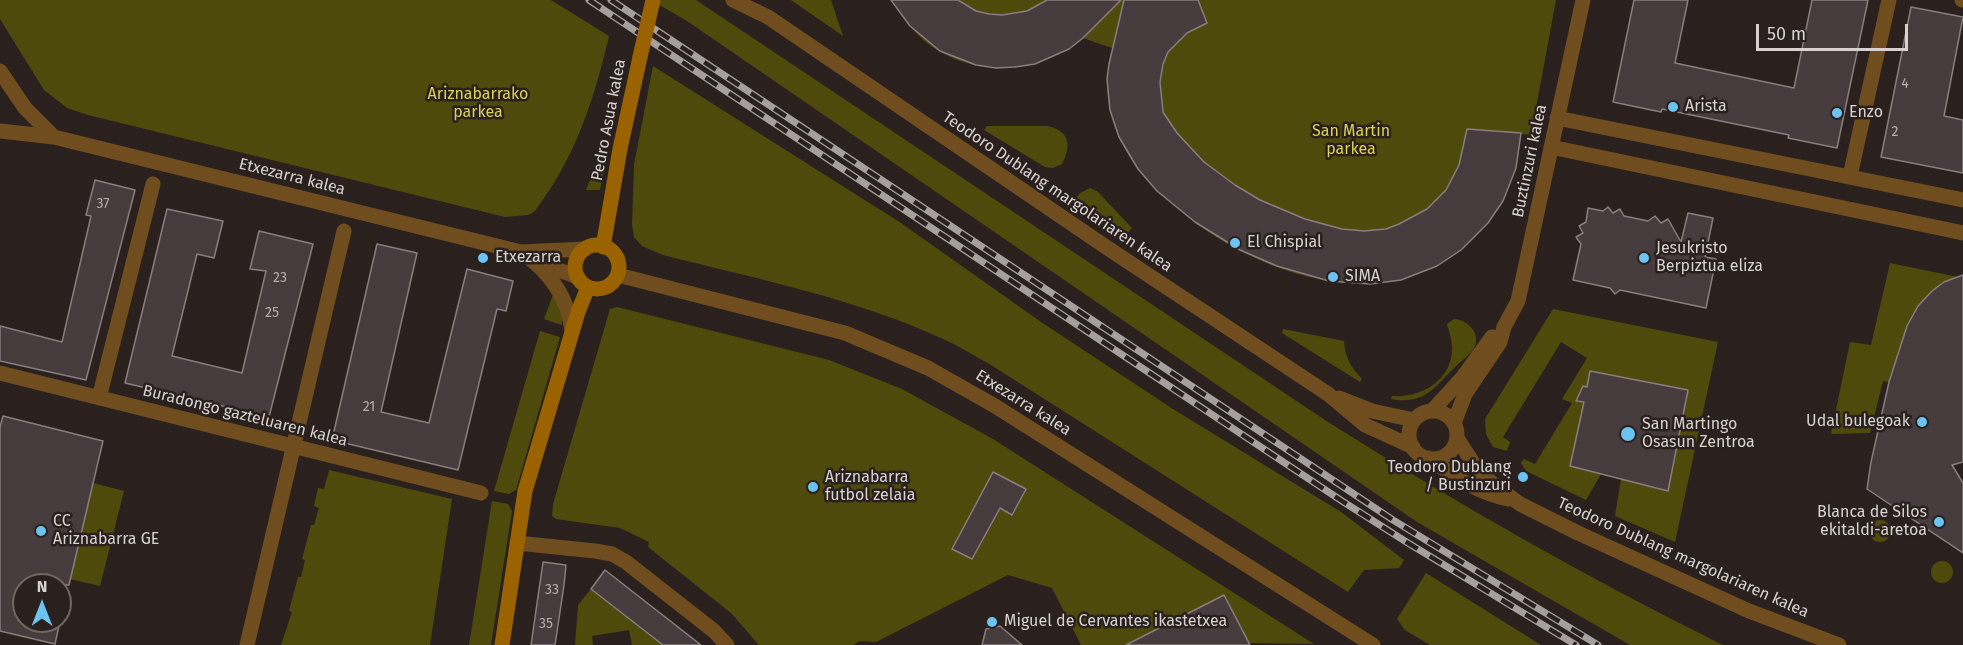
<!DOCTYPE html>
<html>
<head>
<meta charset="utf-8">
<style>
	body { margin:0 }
	#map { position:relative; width:1963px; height:645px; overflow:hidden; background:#2a211e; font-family:"Fira Sans",sans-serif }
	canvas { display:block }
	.north { position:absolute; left:12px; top:573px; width:60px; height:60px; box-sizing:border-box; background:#2a211e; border:2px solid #706765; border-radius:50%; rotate:0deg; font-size:16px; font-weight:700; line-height:24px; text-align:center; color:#d8d1cf }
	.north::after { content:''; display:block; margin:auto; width:21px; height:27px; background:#6cc3f2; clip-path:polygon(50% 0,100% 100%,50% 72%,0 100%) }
	.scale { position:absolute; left:1756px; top:24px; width:152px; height:27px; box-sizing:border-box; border:3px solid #d8d1cf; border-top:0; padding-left:8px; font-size:18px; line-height:21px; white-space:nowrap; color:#d8d1cf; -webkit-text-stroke:4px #2a211e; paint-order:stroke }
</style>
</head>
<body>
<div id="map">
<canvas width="1963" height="645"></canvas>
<div class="north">N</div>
<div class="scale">50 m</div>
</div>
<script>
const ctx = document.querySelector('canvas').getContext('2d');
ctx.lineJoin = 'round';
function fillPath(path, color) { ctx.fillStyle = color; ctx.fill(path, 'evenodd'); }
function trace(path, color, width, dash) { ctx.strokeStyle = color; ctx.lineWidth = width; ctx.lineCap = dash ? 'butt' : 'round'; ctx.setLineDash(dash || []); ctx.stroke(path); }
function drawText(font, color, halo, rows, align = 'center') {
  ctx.font = font + ' "Fira Sans",sans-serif'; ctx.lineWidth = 5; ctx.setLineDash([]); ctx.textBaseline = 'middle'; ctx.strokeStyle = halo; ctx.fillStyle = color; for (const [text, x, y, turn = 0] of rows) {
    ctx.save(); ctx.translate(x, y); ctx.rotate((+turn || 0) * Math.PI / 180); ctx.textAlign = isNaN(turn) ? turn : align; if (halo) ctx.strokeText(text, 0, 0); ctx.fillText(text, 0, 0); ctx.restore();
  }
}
const green = new Path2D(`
	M0 0H551L609 36C594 100 575 159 534 212L528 215 505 217 88 115 67 108 44 90 0 19Z
	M651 0H696L1328 422C1456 503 1587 578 1723 645H1630L1417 522 687 21Z
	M791 0H831L843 36Z
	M893 0H1556L1531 135 1521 134C1518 175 1501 214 1470 242 1382 322 1251 273 1172 204 1144 179 1119 150 1110 111 1105 89 1108 70 1112 48L1083 38C1018 86 931 76 893 0Z
	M653 66 901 223 1041 322 1173 409 1341 512 1404 560 1399 568 1364 570 1348 592 991 365C975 356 959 346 943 339 854 298 757 279 663 255L642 246 634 237 632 224 634 165Z
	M987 126H1048C1071 132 1071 146 1062 164L1053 168 1045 167 984 130Z
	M601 153 607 155 600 190H586Z
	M1090 188 1097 191 1132 228 1126 235 1079 203 1077 197 1080 193Z
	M1890 263 1958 277C1911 293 1905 341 1889 382L1883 381 1870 433 1831 434 1850 342 1871 345Z
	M553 295H554L562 315V325L544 319Z
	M617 307 829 360 902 389 993 439 1314 644 1249 643 1224 595 1126 645H1081L1052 588 1008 575 876 642 860 641 853 645H759L731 613 648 547 649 542 620 528 556 519 552 516 553 504 610 309Z
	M1553 309 1718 342 1675 542 1615 516 1621 479 1668 491 1688 390 1590 371 1587 387 1583 386 1584 402 1570 465 1601 474 1586 500 1526 471 1521 463 1524 459 1535 464 1572 403 1562 399 1587 358 1561 342 1503 437 1510 442 1507 451 1493 447 1486 434 1485 419Z
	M1454 319C1467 319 1482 334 1474 348 1470 355 1460 362 1454 368 1434 388 1424 405 1391 399L1392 396C1421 398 1452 381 1452 348 1452 340 1449 331 1447 324Z
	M1283 329 1344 341C1345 358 1351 367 1362 379L1360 382 1282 333Z
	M540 331 560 337 516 490 509 494 494 491Z
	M329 470 452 499 430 645H281L292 612 289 611 298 577H301L305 560 302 559 311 525H314L319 508 314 506 318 488 324 489Z
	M93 483 124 491 100 586 70 579Z
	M492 501 508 504 512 511 491 645H469Z
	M1869 531a11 11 0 1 1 22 0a11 11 0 1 1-22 0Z
	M1931 572a11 11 0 1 1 22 0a11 11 0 1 1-22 0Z
	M1426 573 1541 645H1430L1405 630 1397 619Z
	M591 589 662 645H632L629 630 592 636 593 645H575L578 605Z`);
const building = new Path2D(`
	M891 0H958L976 11 989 14 1002 15 1027 11 1047 0H1121L1083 38 1069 49 1035 64 1015 67 996 68 976 65 940 51 910 26Z
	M1124 0H1198L1207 23 1187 33 1168 52 1163 64 1160 82 1163 112 1177 133 1204 162 1235 185 1260 200 1305 219 1342 229 1364 231 1386 229 1399 224 1427 209 1446 190 1459 165 1467 129 1521 133 1516 168 1503 201 1488 223 1461 250 1437 266 1401 280 1370 284 1329 281 1277 266 1240 250 1195 222 1157 191 1138 169 1119 137 1110 110 1107 79 1109 64Z
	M1634 0H1688L1675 63 1794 88 1812 0H1868L1837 148 1788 138 1789 135 1662 109 1661 112 1613 102Z
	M1911 7 1963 17 1944 116 1963 120V173L1881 157Z
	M95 180 135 190 86 380 0 361V326L62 342 91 216 86 215Z
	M1608 207 1613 213 1620 209 1624 216 1648 221 1655 216 1661 223 1668 219 1681 242 1688 213 1713 218 1705 257 1716 259 1706 308 1620 290 1615 294 1610 288 1573 280 1581 244 1576 237 1583 233 1579 226 1586 222 1588 208 1603 211Z
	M167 209 223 221 214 258 197 254 172 356 242 373 266 271 250 269 259 231 313 244 269 417 125 383Z
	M377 244 417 253 381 412 429 423 467 269 513 281 506 311 497 309 458 470 332 440Z
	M1963 275V462L1952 465 1963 483V553L1867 489 1871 462 1889 382 1907 326 1918 306 1932 291 1944 282Z
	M1590 371 1688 390 1668 491 1570 466 1584 402 1576 401 1583 386 1587 387Z
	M3 416 103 441 69 585H24V621H60L55 644 0 631V427Z
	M993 472 1026 489 1012 515 1000 508 972 559 952 549Z
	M543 562 566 565 564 585 555 645H531Z
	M605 570 628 588 701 645H663L591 589Z
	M1224 595 1250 645H1126Z
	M1000 626 1022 645H982L986 629Z`);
const pedestrian = new Path2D(`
	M1962 0H1963
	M1850 176 1889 0
	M0 373 481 493
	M99 398 153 184
	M247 645 344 231`);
const minor = new Path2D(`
	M733 0 768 17 1106 247 1328 394 1365 425 1413 447
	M0 71 25 108 54 137
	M1557 118 1963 200
	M0 131 54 137 521 252 585 249
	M1551 147 1963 233
	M521 252C549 271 568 296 572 331
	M539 263 578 277
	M618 275 845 333 928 368 995 406 1373 645
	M1339 398 1372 411 1414 420
	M1432 411 1463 377 1492 337
	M1409 435a24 24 0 1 1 48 0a24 24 0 1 1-48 0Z
	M1454 423 1465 394 1500 342 1504 327 1518 301 1583 0
	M1457 438 1477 469 1494 485 1520 504 1578 533 1749 611 1839 645
	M1428 458C1454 476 1476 492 1508 499
	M517 543 595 551 612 554 626 562 714 631 727 645`);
const secondary = new Path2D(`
	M575 267a22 22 0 1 1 44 0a22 22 0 1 1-44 0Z
	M603 247 620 149 640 57
	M502 645 525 491 578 312 588 287`);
const rail = new Path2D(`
	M589 0 1342 501 1408 543 1576 645
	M611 0 1393 520 1598 645`);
const secondaryBridge = new Path2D(`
	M640 57 653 0`);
const markers = [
	[1673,107,6,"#6cc3f2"],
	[1837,113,6,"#6cc3f2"],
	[1235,243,6,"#6cc3f2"],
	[483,258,6,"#6cc3f2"],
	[1644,258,6,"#6cc3f2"],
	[1333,277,6,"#6cc3f2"],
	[1922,422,6,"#6cc3f2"],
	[1628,434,8,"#6cc3f2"],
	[1523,477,6,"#6cc3f2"],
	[813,487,6,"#6cc3f2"],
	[1939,522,6,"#6cc3f2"],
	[41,531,6,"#6cc3f2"],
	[992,622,6,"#6cc3f2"]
];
const numberNames = [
	["4",1905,84],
	["2",1895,132],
	["37",103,204],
	["23",280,278],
	["25",272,313],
	["21",369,407],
	["33",552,590],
	["35",546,624]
];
const parkNames = [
	["Ariznabarrako",478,95],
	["parkea",478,113],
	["San Martin",1351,132],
	["parkea",1351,150]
];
const poiNames = [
	["Arista",1685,107],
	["Enzo",1849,113],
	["El Chispial",1247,243],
	["Jesukristo",1656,249],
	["Berpiztua eliza",1656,267],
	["Etxezarra",495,258],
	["SIMA",1345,277],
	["Udal bulegoak",1910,422,"right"],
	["San Martingo",1642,425],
	["Osasun Zentroa",1642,443],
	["Teodoro Dublang",1511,468,"right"],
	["/ Bustinzuri",1511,486,"right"],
	["Ariznabarra",825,478],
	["futbol zelaia",825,496],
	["Blanca de Silos",1927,513,"right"],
	["ekitaldi-aretoa",1927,531,"right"],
	["CC",53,522],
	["Ariznabarra GE",53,540],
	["Miguel de Cervantes ikastetxea",1004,622]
];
const streetNames = [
	["Pedro Asua kalea",609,120,-79],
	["Buztinzuri kalea",1530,161,-78],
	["Etxezarra kalea",292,177,14],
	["Teodoro Dublang margolariaren kalea",1057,192,34],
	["Etxezarra kalea",1023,403,32],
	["Buradongo gazteluaren kalea",245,416,14],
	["Teodoro Dublang margolariaren kalea",1683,558,24]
];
fillPath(green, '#4e4a0b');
fillPath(building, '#463c3d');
trace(building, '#897d7f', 1.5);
trace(pedestrian, '#704d1e', 15);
trace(minor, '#704d1e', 15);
trace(secondary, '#9a6300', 15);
trace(rail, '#a79f9d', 7);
trace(rail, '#2a211e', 4.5, [14]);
trace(secondaryBridge, '#9a6300', 15);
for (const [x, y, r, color] of markers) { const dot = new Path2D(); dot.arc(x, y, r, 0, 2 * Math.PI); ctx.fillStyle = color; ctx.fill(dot); trace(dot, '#2a211e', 2); }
drawText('14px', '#b4acaa', null, numberNames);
drawText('16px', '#dbd256', '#2a211e', parkNames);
drawText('16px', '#d8d1cf', '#2a211e', poiNames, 'left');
drawText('16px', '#d8d1cf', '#2a211e', streetNames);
</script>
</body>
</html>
